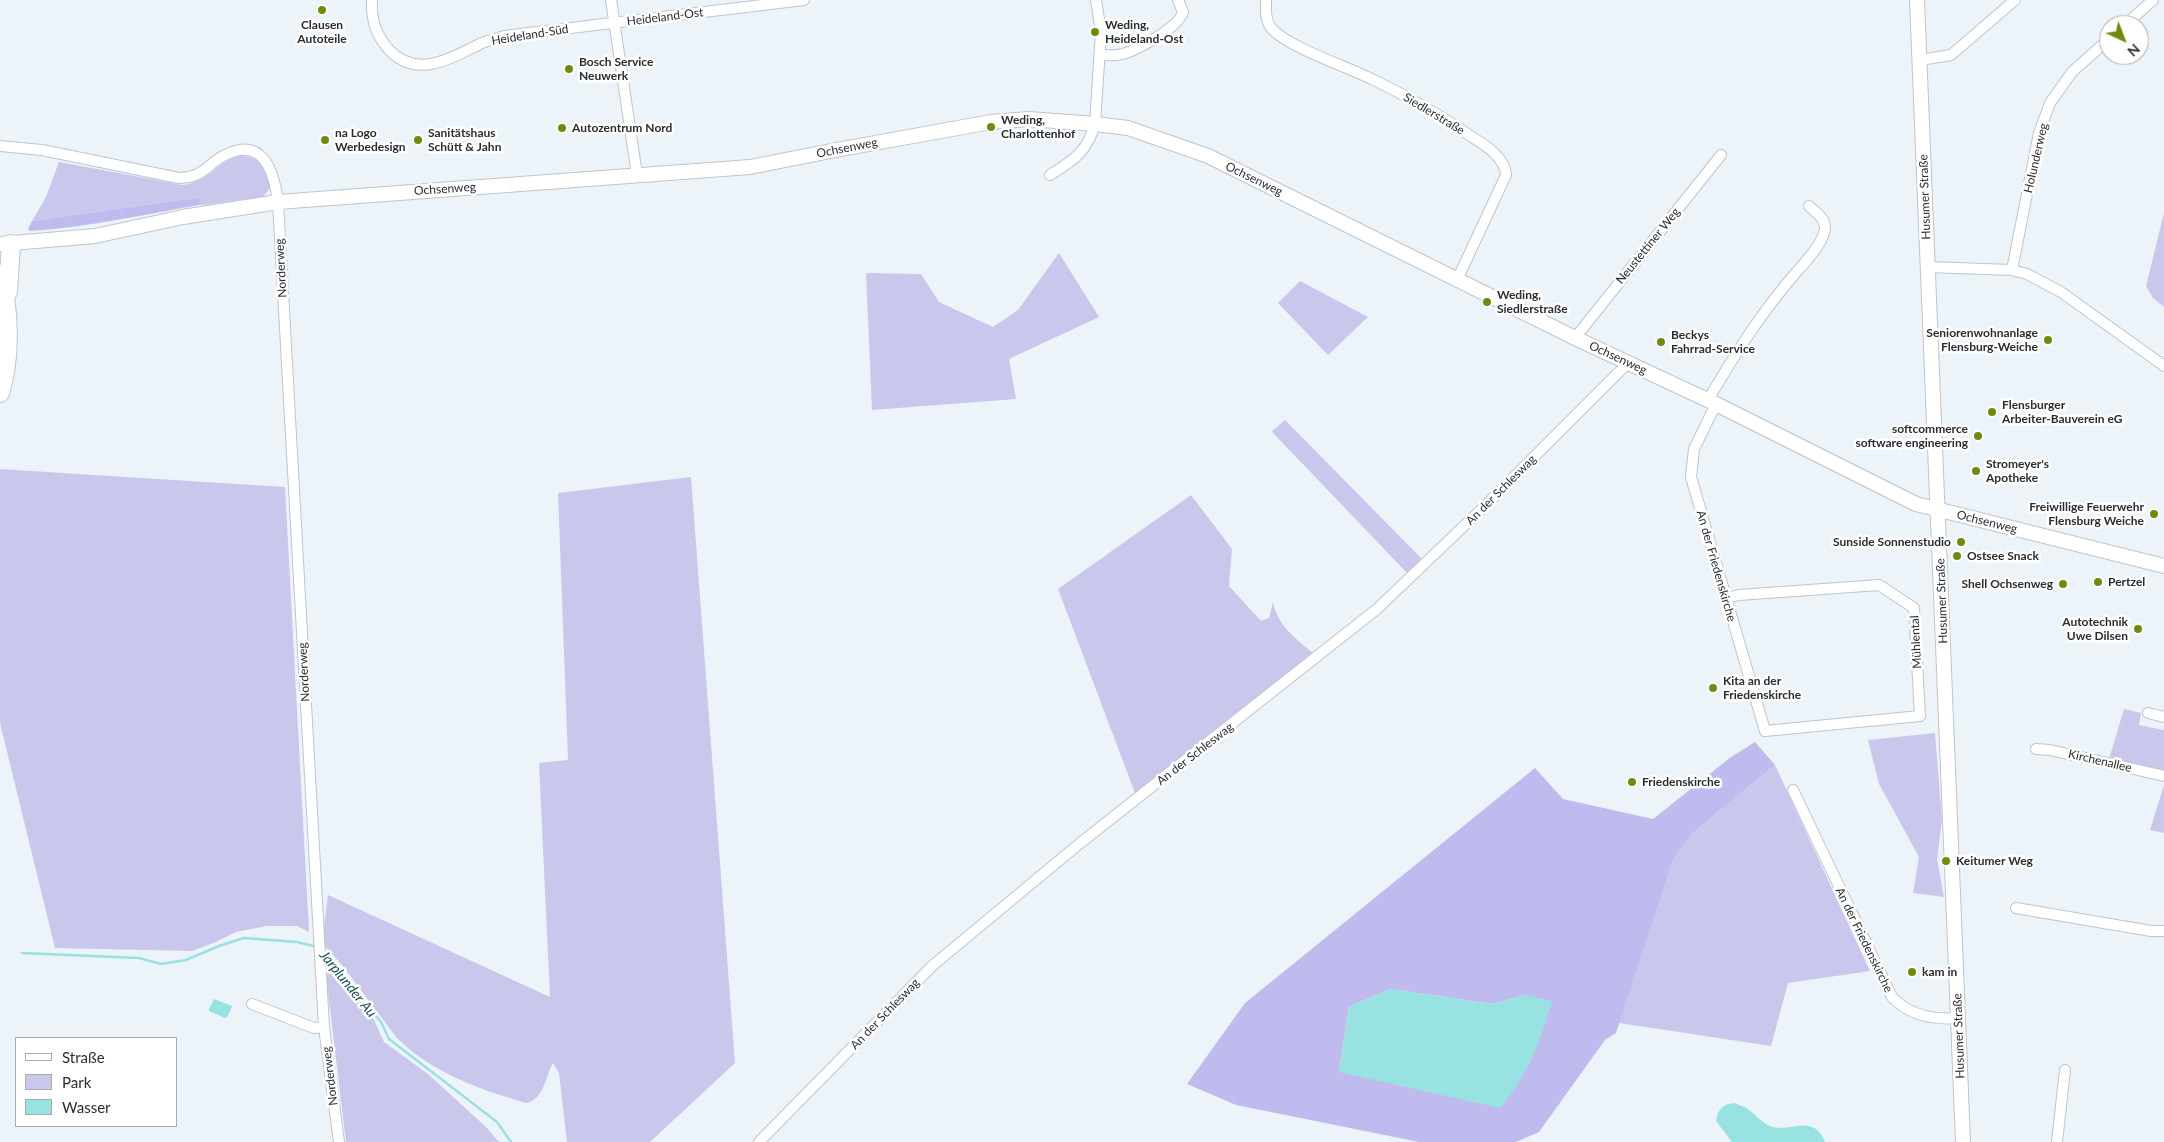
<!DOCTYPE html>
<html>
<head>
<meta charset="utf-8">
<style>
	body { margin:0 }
	#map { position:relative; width:2164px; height:1142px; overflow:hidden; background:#ecf4fa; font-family:Lato,sans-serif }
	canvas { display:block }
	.legend { position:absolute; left:15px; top:1037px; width:162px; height:90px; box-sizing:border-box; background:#fff; border:1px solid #aaabac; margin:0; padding:6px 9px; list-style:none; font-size:15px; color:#2b2d30 }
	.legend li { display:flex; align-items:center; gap:10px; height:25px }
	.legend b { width:25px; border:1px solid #aaabac }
	.north { position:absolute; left:2099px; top:15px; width:50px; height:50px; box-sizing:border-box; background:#fff; border:1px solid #aaabac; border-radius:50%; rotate:137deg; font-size:14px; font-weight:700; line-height:20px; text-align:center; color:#2b2d30 }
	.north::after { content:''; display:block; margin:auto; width:18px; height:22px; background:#6e8c09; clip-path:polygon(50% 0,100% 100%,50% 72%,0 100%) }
</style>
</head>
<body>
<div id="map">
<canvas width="2164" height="1142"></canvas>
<ul class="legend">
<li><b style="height:6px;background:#fff"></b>Straße</li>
<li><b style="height:14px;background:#cac7ed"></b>Park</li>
<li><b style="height:14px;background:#98e2e1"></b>Wasser</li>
</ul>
<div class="north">N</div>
</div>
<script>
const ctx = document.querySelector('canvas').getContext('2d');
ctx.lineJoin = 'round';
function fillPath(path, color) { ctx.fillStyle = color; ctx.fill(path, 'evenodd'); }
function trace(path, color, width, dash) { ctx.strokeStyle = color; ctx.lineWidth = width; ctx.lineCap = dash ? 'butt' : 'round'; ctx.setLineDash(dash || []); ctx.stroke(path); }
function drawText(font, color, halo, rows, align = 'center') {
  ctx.font = font + ' Lato,sans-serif'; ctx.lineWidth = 5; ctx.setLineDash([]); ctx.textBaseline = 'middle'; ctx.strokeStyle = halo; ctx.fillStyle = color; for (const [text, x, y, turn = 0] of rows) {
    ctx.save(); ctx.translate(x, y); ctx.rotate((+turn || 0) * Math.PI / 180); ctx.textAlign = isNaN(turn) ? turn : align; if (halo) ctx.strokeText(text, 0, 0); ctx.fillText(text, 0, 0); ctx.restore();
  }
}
const green = new Path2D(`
	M236 156C261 155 266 165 271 187L263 197 204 205H199L202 202 201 198H195L32 221 46 197 59 162 183 185C206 182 215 166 236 156Z
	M2164 213V307L2153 298 2146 286Z
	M1059 253 1099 317 1009 359 1016 399 872 410 866 273 921 274 939 302 993 327 1018 310Z
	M1300 281 1368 317 1328 355 1278 303Z
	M1285 420 1423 560 1408 574 1275 435 1272 431Z
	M0 469 285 487 309 932 297 926H267L236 932 216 942 192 951 55 948 0 723Z
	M691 477 735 1063 650 1142H567L559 1073 553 1063C545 1077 544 1100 526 1103 481 1090 430 1072 396 1037L342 965 322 943 328 895 550 997 539 763 568 760 558 493Z
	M1191 495 1232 549 1229 586 1261 621 1269 618 1273 602C1278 626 1295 638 1313 653L1135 793 1058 589Z
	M2124 709 2141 713 2139 725 2164 730V771L2109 759Z
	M1935 733 1942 820 1937 859 1944 897 1913 893 1919 857 1879 784 1868 740Z
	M1775 765 1870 971 1788 983 1771 1046 1619 1023 1674 858 1693 833Z
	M2164 785V833L2150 830Z
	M324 959 374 1020 384 1042 428 1074 486 1127 499 1142H346Z`);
const forest = new Path2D(`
	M195 198H201L202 202 199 205C143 215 87 227 30 231L28 229 32 221Z
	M1755 742 1775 765 1693 833 1674 858 1616 1033 1605 1040 1539 1132 1516 1142H1419L1236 1105 1187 1084 1245 1003 1535 768 1563 799 1653 819 1731 757ZM1390 989 1492 1004 1525 995 1339 1072 1349 1007Z`);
const water = new Path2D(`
	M1390 989 1492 1004 1525 995 1552 1001C1539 1045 1529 1073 1500 1108L1339 1072 1349 1007Z
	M214 999 232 1006 228 1016 225 1018 209 1011V1009Z
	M1734 1103C1738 1105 1744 1106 1748 1109 1755 1114 1762 1123 1770 1126 1790 1134 1813 1112 1825 1142H1732L1716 1121C1719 1109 1721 1105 1734 1103Z`);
const stream = new Path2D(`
	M323 952 381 1022 389 1039 497 1122 511 1142
	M22 953 139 958 161 964 186 960 219 946 244 938 297 942 317 947`);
const street = new Path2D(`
	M372 0C371 20 376 35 389 50 418 80 453 57 482 43 489 40 497 39 504 36L804 0
	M611 0 637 175
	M1266 0C1266 10 1265 21 1272 29 1290 48 1348 67 1374 80 1407 96 1438 114 1469 135 1483 144 1505 156 1506 175L1457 280
	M2125 25 2153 0
	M1100 55C1108 55 1115 56 1123 54 1139 49 1178 28 1183 12L1178 0
	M1920 60 1951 55 2015 0
	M0 146 42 150 179 178C204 177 204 167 223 156 263 135 274 171 278 202L324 1027 339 1142
	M1050 175C1074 160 1087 152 1095 124L1101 32 1096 0
	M1928 267 2012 270 2027 274 2061 292 2164 366
	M2012 270 2039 133 2050 103 2072 72 2109 39
	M1575 338 1721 155
	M1708 400C1737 351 1762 311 1800 268 1808 259 1826 240 1825 226 1824 217 1815 212 1809 206
	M1716 404 1694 449 1691 477 1765 731 1920 716 1914 608 1879 585 1739 595 1726 598
	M2148 713 2164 717
	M2036 749 2050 750 2164 776
	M1793 790 1892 997C1909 1015 1934 1020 1958 1018
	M2016 908 2151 931H2164
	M252 1004 314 1028 324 1027
	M759 1142 932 966 1079 844 1377 609 1488 503 1628 363
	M2057 1142 2065 1070`);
const secondary = new Path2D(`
	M1917 0 1963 1142
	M0 244 95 236 183 217 278 202 750 167 836 150 991 122 1029 119 1095 124 1128 128 1208 156 1575 338 1716 404 1916 504 2164 566`);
const highway = new Path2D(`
	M0 274C10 311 11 357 0 393
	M8 292 11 244`);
const markers = [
	[322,10,5,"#6e8c09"],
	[1095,32,5,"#6e8c09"],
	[569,69,5,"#6e8c09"],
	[991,127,5,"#6e8c09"],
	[562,128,5,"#6e8c09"],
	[325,140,5,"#6e8c09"],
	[418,140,5,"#6e8c09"],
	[1487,302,5,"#6e8c09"],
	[2048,340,5,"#6e8c09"],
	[1661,342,5,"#6e8c09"],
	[1992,412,5,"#6e8c09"],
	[1978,436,5,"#6e8c09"],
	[1976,471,5,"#6e8c09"],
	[2154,514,5,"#6e8c09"],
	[1961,542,5,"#6e8c09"],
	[1957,556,5,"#6e8c09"],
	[2098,582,5,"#6e8c09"],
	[2063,584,5,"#6e8c09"],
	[2138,629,5,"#6e8c09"],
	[1713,688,5,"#6e8c09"],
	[1632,782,5,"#6e8c09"],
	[1946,861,5,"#6e8c09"],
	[1912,972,5,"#6e8c09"]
];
const streetNames = [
	["Heideland-Ost",665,17,-7],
	["Heideland-Süd",530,35,-9],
	["Siedlerstraße",1434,114,31],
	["Ochsenweg",847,148,-11],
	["Holunderweg",2036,158,-77],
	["Ochsenweg",1254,179,26],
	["Ochsenweg",445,189,-4],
	["Husumer Straße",1925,197,-92],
	["Neustettiner Weg",1648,246,-51],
	["Norderweg",281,268,-93],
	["Ochsenweg",1618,358,25],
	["An der Schleswag",1501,490,-45],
	["Ochsenweg",1987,522,14],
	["An der Friedenskirche",1716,566,74],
	["Husumer Straße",1942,601,-92],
	["Mühlental",1916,642,-93],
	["Norderweg",304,672,-93],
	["An der Schleswag",1195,754,-38],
	["Kirchenallee",2100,761,13],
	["An der Friedenskirche",1864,940,64],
	["An der Schleswag",885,1014,-46],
	["Husumer Straße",1959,1036,-92],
	["Norderweg",330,1076,-97]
];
const poiNames = [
	["Clausen",322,25,"center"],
	["Autoteile",322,39,"center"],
	["Weding,",1105,25],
	["Heideland-Ost",1105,39],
	["Bosch Service",579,62],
	["Neuwerk",579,76],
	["Weding,",1001,120],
	["Charlottenhof",1001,134],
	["Autozentrum Nord",572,128],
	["na Logo",335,133],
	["Werbedesign",335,147],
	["Sanitätshaus",428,133],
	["Schütt & Jahn",428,147],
	["Weding,",1497,295],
	["Siedlerstraße",1497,309],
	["Seniorenwohnanlage",2038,333,"right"],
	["Flensburg-Weiche",2038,347,"right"],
	["Beckys",1671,335],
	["Fahrrad-Service",1671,349],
	["Flensburger",2002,405],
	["Arbeiter-Bauverein eG",2002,419],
	["softcommerce",1968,429,"right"],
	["software engineering",1968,443,"right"],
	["Stromeyer's",1986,464],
	["Apotheke",1986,478],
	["Freiwillige Feuerwehr",2144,507,"right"],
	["Flensburg Weiche",2144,521,"right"],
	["Sunside Sonnenstudio",1951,542,"right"],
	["Ostsee Snack",1967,556],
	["Pertzel",2108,582],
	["Shell Ochsenweg",2053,584,"right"],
	["Autotechnik",2128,622,"right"],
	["Uwe Dilsen",2128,636,"right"],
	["Kita an der",1723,681],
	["Friedenskirche",1723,695],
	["Friedenskirche",1642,782],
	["Keitumer Weg",1956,861],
	["kam in",1922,972]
];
const waterNames = [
	["Jarplunder Au",348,984,51]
];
fillPath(green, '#cac7ed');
fillPath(forest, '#bfbbef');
fillPath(water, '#98e2e1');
trace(stream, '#98e2e1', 2.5);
trace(street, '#bec5cb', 12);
trace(secondary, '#bec5cb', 16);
trace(highway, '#bec5cb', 20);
trace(street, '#fff', 10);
trace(secondary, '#fff', 14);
trace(highway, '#fff', 18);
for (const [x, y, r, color] of markers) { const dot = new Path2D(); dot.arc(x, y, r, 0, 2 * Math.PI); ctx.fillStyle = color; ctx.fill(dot); trace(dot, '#fff', 2); }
drawText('12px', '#2b2d30', '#fff', streetNames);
drawText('bold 12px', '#2b2d30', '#fff', poiNames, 'left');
drawText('italic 14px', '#145453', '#fff', waterNames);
</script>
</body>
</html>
